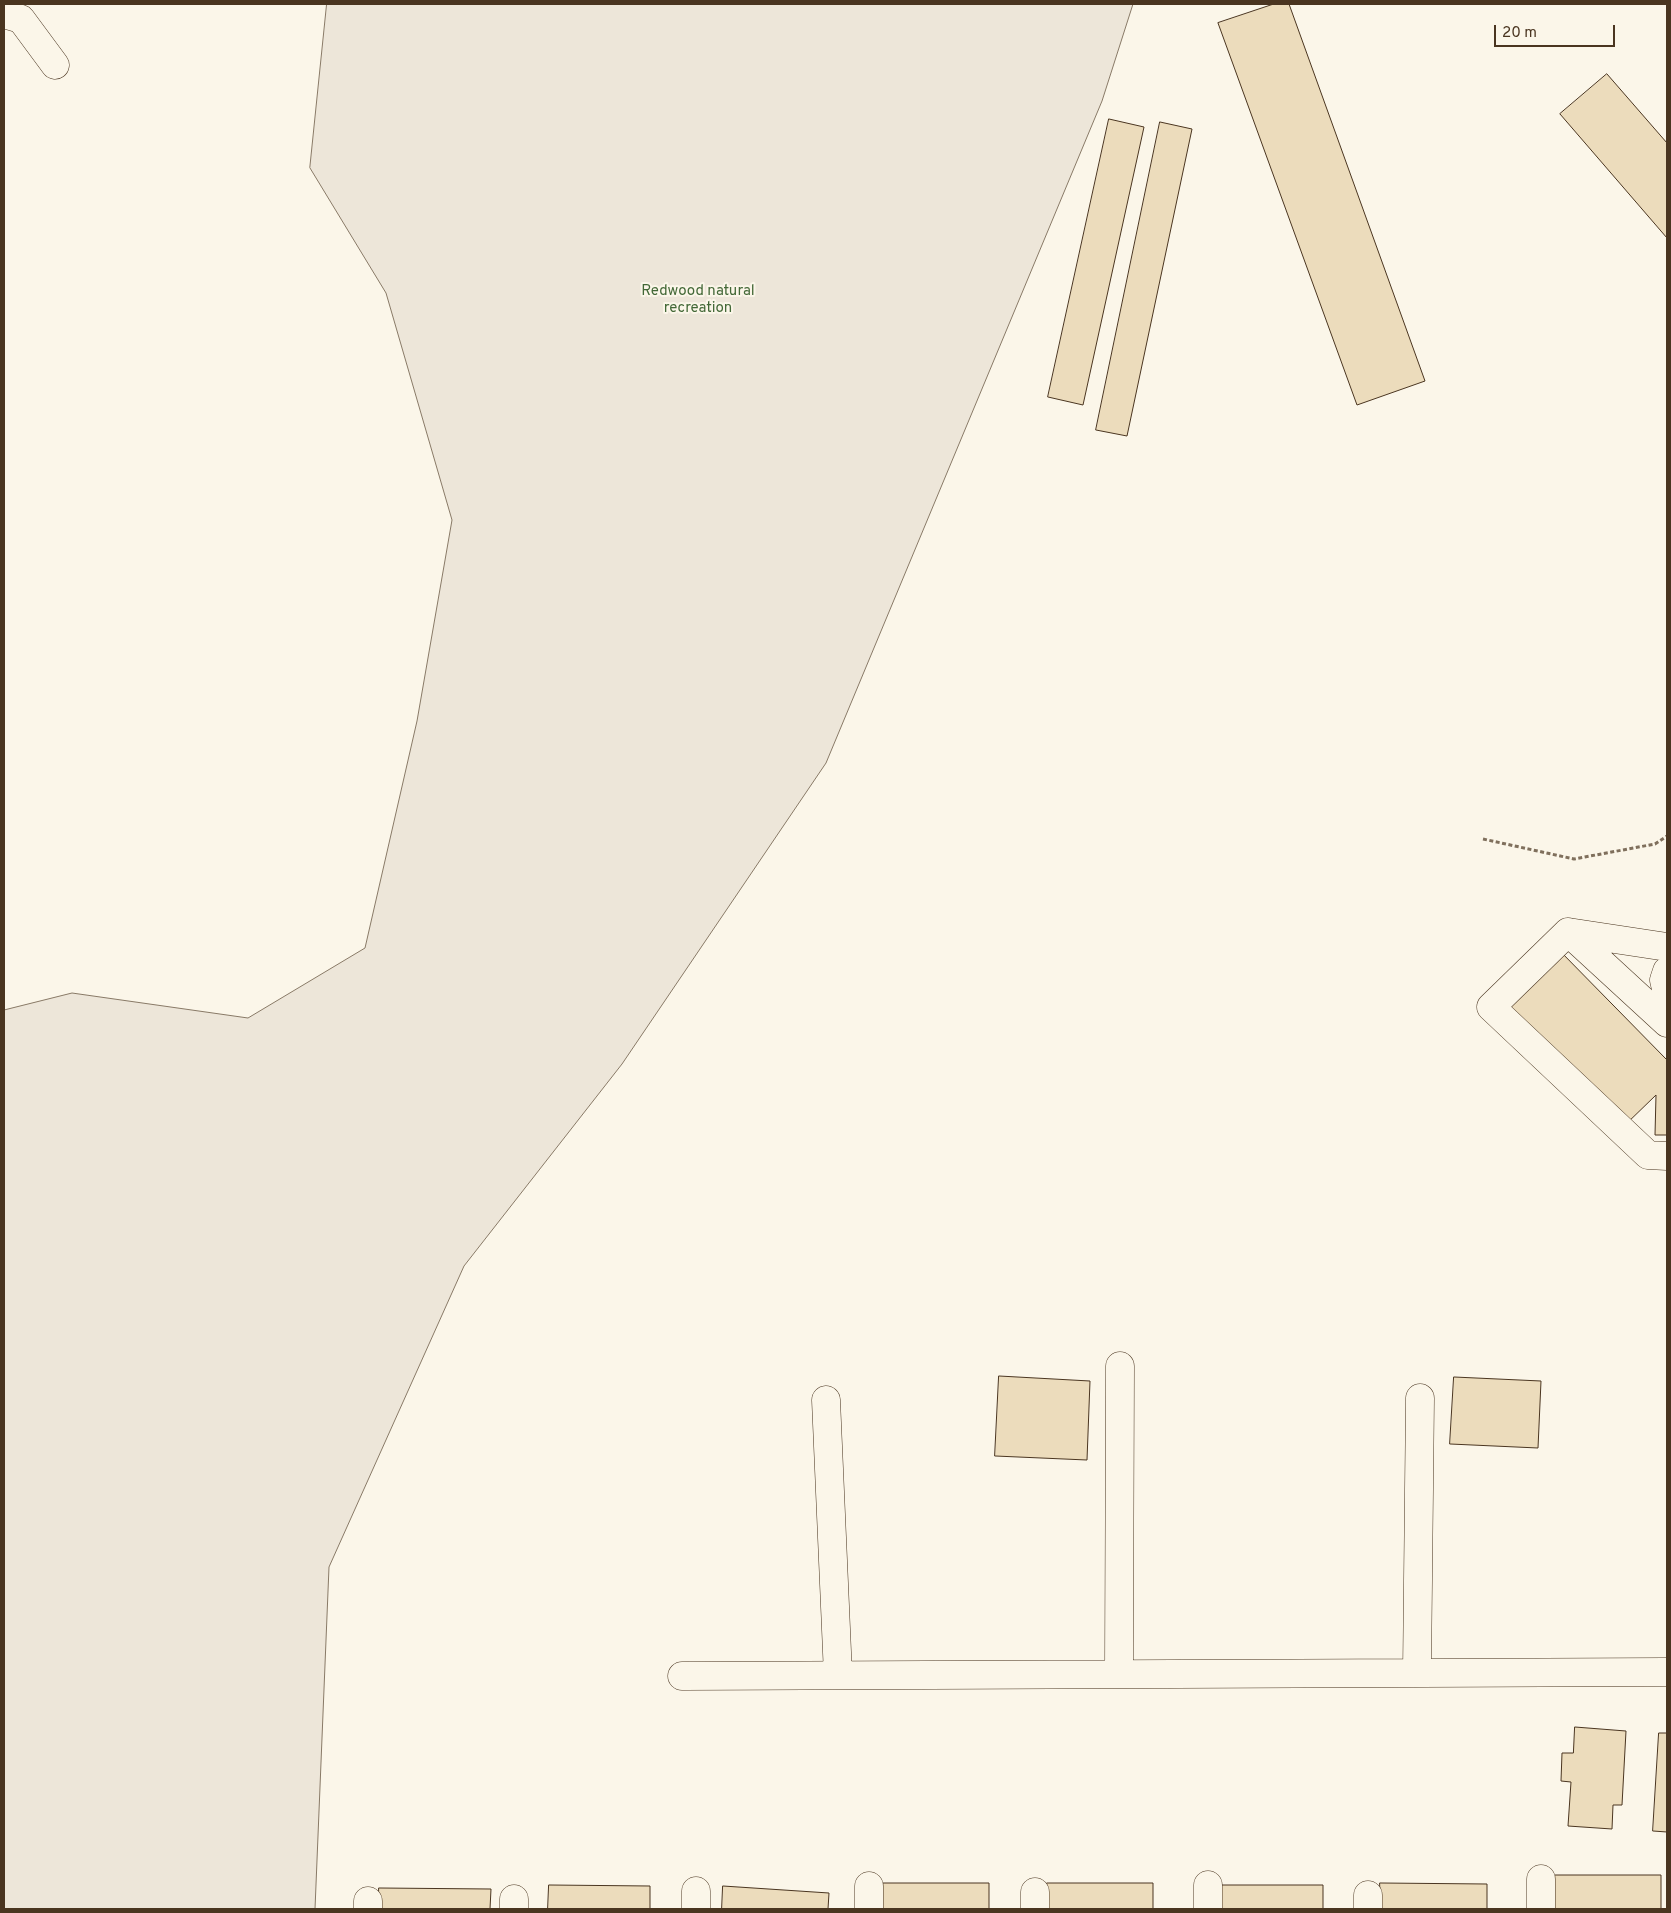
<!DOCTYPE html>
<html>
<head>
<meta charset="utf-8">
<style>
	body { margin:0 }
	#map { position:relative; width:1671px; height:1913px; overflow:hidden; background:#fbf6e9; font-family:Overpass,sans-serif }
	canvas { display:block }
	.frame { position:absolute; inset:0; border:5px solid #4a3520; pointer-events:none }
	.scale { position:absolute; left:1494px; top:25px; width:121px; height:22px; box-sizing:border-box; border:2px solid #4a3520; border-top:0; padding-left:6px; font-size:15px; line-height:18px; white-space:nowrap; color:#4a3520; -webkit-text-stroke:4px #fbf6e9; paint-order:stroke }
</style>
</head>
<body>
<div id="map">
<canvas width="1671" height="1913"></canvas>
<div class="frame"></div>
<div class="scale">20 m</div>
</div>
<script>
const ctx = document.querySelector('canvas').getContext('2d');
ctx.lineJoin = 'round';
function fillPath(path, color) { ctx.fillStyle = color; ctx.fill(path, 'evenodd'); }
function trace(path, color, width, dash) { ctx.strokeStyle = color; ctx.lineWidth = width; ctx.lineCap = dash ? 'butt' : 'round'; ctx.setLineDash(dash || []); ctx.stroke(path); }
function drawText(font, color, halo, rows, align = 'center') {
  ctx.font = font + ' Overpass,sans-serif'; ctx.lineWidth = 4; ctx.setLineDash([]); ctx.textBaseline = 'middle'; ctx.strokeStyle = halo; ctx.fillStyle = color; for (const [text, x, y, turn = 0] of rows) {
    ctx.save(); ctx.translate(x, y); ctx.rotate((+turn || 0) * Math.PI / 180); ctx.textAlign = isNaN(turn) ? turn : align; if (halo) ctx.strokeText(text, 0, 0); ctx.fillText(text, 0, 0); ctx.restore();
  }
}
const green = new Path2D(`
	M327 4H1133L1102 101 826 763 622 1064 464 1266 329 1567 315 1909H4V1010L72 993 248 1018 365 948 417 721 452 520 386 293 310 168Z`);
const building = new Path2D(`
	M1274 4H1289L1425 381 1357 405 1218 23Z
	M1607 74 1667 143V238L1560 114Z
	M1109 119 1144 127 1083 405 1048 397Z
	M1160 122 1192 129 1127 436 1096 430Z
	M1558 949 1667 1060V1135H1655L1656 1095 1623 1127 1503 1003Z
	M999 1376 1090 1381 1087 1460 995 1456Z
	M1454 1377 1541 1381 1538 1448 1450 1444Z
	M1575 1727 1626 1731 1622 1805H1613L1612 1829 1568 1826 1571 1782 1561 1781 1562 1753H1573Z
	M1659 1733H1667V1832L1653 1831Z
	M1555 1875H1661V1909H1555Z
	M883 1883H989V1909H883Z
	M1047 1883H1153V1909H1047Z
	M1380 1883 1487 1884V1909H1381Z
	M549 1885 650 1886V1909H548Z
	M1217 1885H1323V1909H1217Z
	M723 1886 829 1893 828 1909H722Z
	M379 1888 491 1889 490 1909H379Z`);
const path = new Path2D(`
	M1483 839 1574 859 1655 844 1667 836`);
const minor = new Path2D(`
	M4 14 21 19 55 65
	M1568 932 1491 1007 1648 1155 1667 1156
	M1568 932 1667 1023
	M1568 932 1667 947
	M1667 971 1664 980 1667 993
	M826 1400 838 1675
	M1417 1672 1420 1398
	M1119 1673 1120 1366
	M682 1676 1667 1672
	M1541 1879V1909
	M869 1886V1909
	M696 1891V1909
	M1035 1892V1909
	M514 1899V1909
	M368 1901V1909
	M1208 1909V1885
	M1368 1909V1895`);
const parkNames = [
	["Redwood natural",698,292],
	["recreation",698,309]
];
fillPath(green, '#ede6d9');
trace(green, '#887966', 1);
fillPath(building, '#ecdcbc');
trace(building, '#4a3520', 1);
trace(minor, '#4a3520', 29);
trace(path, '#7f6f5c', 3, [4, 2.5]);
trace(minor, '#fbf6e9', 28);
drawText('15px', '#436837', '#fbf6e9', parkNames);
</script>
</body>
</html>
